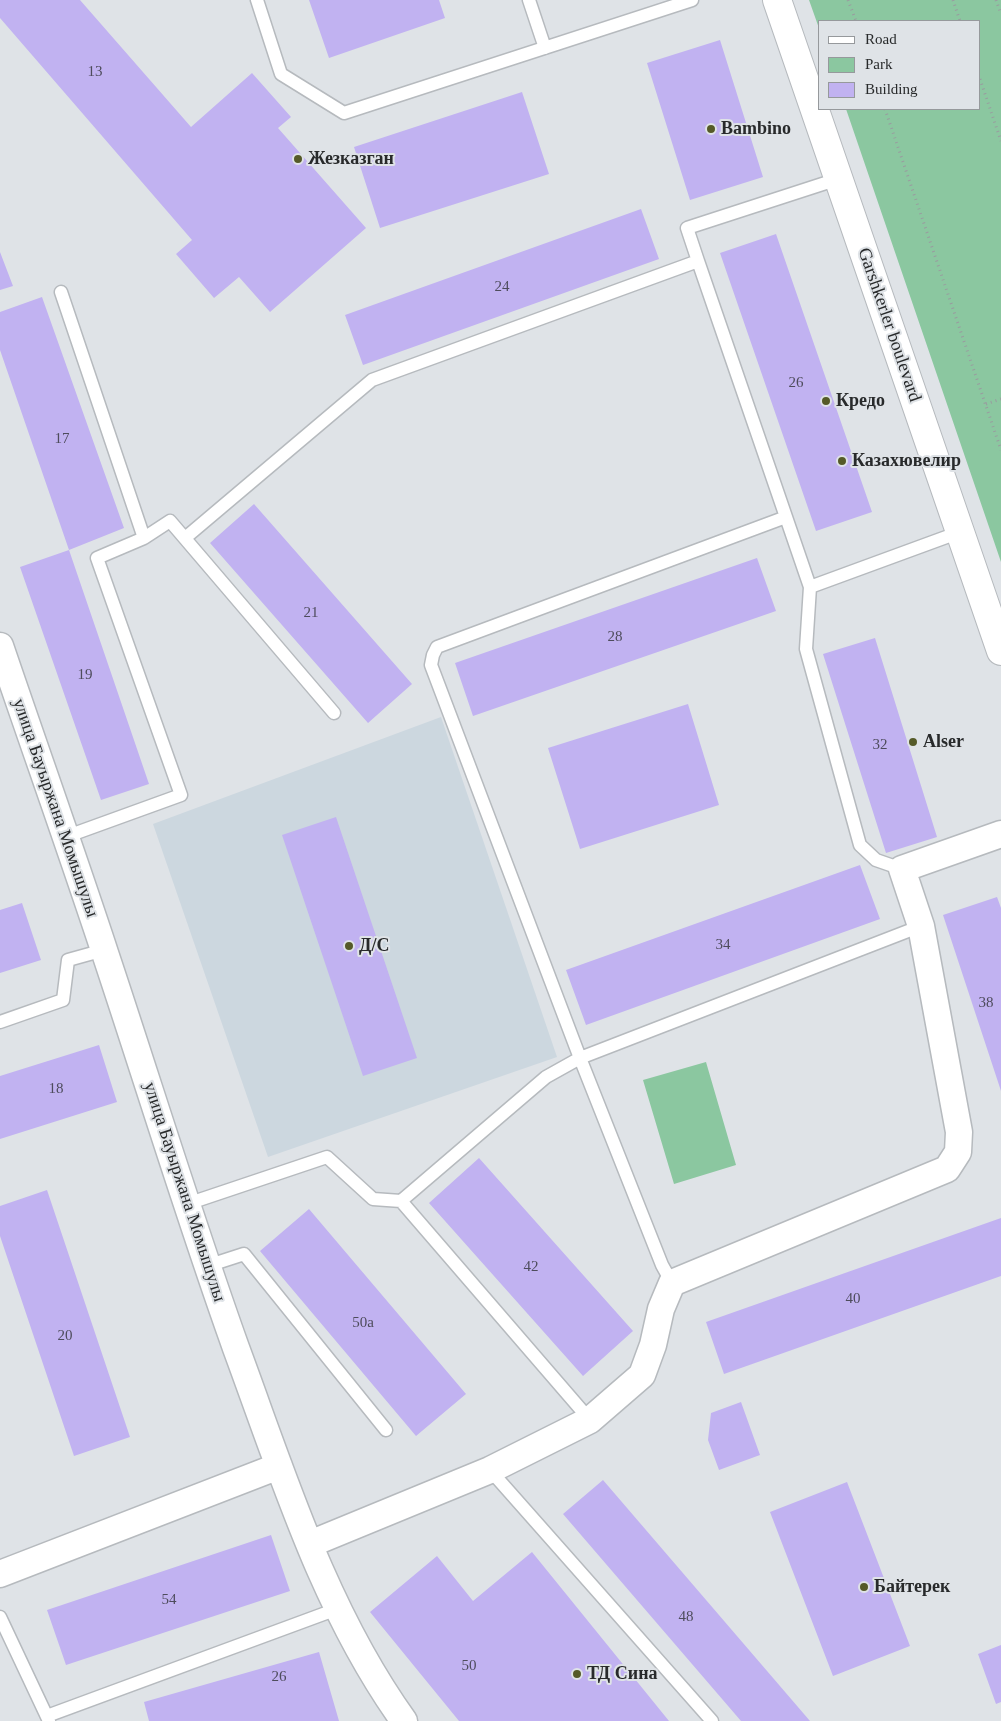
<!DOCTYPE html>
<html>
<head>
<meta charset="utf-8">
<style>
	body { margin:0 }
	#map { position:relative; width:1001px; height:1721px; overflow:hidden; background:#dfe3e7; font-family:Georgia,serif }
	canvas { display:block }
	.legend { position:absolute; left:818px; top:20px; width:162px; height:90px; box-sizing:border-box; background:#dfe3e7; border:1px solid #96999c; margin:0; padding:6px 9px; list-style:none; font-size:15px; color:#282a2b }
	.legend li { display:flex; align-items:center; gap:10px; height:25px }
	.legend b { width:25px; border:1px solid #96999c }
</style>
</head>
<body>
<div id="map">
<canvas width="1001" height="1721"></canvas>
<ul class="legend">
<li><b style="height:6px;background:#fff"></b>Road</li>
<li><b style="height:14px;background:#8bc7a0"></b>Park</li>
<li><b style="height:14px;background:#c1b2f1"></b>Building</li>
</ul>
</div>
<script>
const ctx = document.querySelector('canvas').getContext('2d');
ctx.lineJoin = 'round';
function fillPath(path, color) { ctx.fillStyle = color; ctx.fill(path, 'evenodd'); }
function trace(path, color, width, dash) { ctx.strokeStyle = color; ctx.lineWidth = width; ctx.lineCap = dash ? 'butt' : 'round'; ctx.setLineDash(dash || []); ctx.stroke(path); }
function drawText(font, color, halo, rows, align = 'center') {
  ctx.font = font + ' Georgia,serif'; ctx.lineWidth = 4; ctx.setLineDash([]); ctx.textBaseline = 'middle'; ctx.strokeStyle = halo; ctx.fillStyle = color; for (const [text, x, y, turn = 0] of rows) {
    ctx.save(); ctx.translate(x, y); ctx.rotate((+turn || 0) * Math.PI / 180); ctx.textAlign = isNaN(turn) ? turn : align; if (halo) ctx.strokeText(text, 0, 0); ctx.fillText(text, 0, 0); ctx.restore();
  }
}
const built = new Path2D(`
	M441 717 557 1057 268 1157 153 824Z`);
const green = new Path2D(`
	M809 0H1001V562L846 109H980V21H820V31Z
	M706 1062 736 1165 674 1184 643 1080Z`);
const building = new Path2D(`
	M0 0H80L191 127 252 73 291 117 278 128 366 228 270 312 239 277 214 298 176 254 192 240 0 18Z
	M309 0H439L445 18 329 58Z
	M720 40 763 177 690 200 647 63Z
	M522 92 549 174 380 228 354 147Z
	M641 209 659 259 363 365 345 315Z
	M776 234 872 512 816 531 720 253Z
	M0 252 13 286 0 290Z
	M42 297 124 528 69 550 0 350V312Z
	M254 504 412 684 368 723 210 543Z
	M69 550 149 784 101 800 20 567Z
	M757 558 776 611 473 716 455 663Z
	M875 638 937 837 886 853 823 654Z
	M688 704 719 805 580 849 548 748Z
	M336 817 417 1058 363 1076 282 835Z
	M860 865 880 919 586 1025 566 970Z
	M997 897 1001 908V1091L943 915Z
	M22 903 41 960 0 973V910Z
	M99 1045 117 1102 0 1139V1076Z
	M479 1158 633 1331 583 1376 429 1203Z
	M47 1190 130 1437 74 1456 0 1236V1206Z
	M309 1209 466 1394 416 1436 260 1251Z
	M1001 1218V1276L724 1374 706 1322Z
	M741 1402 760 1455 719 1470 708 1440 711 1413Z
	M603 1480 810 1721H741L563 1514Z
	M847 1482 910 1646 833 1676 770 1512Z
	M271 1535 290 1591 66 1665 47 1610Z
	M532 1552 669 1721H459L370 1612 437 1556 473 1601Z
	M1001 1645V1702L996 1704 978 1654Z
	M319 1652 339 1721H149L144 1702Z`);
const path = new Path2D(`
	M848 0 856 21
	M953 0 960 21
	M996 0 1001 14
	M980 79 1001 141
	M885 109 1001 450
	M986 404 1001 399`);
const lane = new Path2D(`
	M257 0 281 74 344 113 692 0
	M529 0 545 48
	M698 261 786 517 437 647 433 655 431 665 580 1058 921 926
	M61 292 144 538 97 558 181 795 65 837
	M786 517 810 587 960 532
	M144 538 170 521 334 713
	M185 538 372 380 698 261 687 228 838 179
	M810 587 806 649 860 845 876 860 902 869
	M0 1022 63 1000 68 960 104 950
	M401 1201 546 1077 580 1058 662 1265 672 1283
	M187 1204 327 1157 373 1199 401 1201 590 1420
	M207 1266 244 1254 386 1430
	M490 1470 712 1721
	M0 1617 49 1721
	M47 1716 337 1609`);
const street = new Path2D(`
	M0 646C35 749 71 850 105 953 149 1085 189 1217 236 1348 283 1475 324 1610 404 1721
	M310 1544 490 1470 590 1420 642 1375 653 1345 661 1309 672 1283 947 1169 958 1152 959 1132 921 926 902 869 1001 834
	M0 1574 279 1466`);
const secondary = new Path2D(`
	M777 0 1001 651`);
const markers = [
	[711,129,5,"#555a28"],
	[298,159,5,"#555a28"],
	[826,401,5,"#555a28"],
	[842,461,5,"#555a28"],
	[913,742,5,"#555a28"],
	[349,946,5,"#555a28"],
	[864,1587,5,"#555a28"],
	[577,1674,5,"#555a28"]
];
const numberNames = [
	["13",95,72],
	["24",502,287],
	["26",796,383],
	["17",62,439],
	["21",311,613],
	["28",615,637],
	["19",85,675],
	["32",880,745],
	["34",723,945],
	["38",986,1003],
	["18",56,1089],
	["42",531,1267],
	["40",853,1299],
	["50а",363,1323],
	["20",65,1336],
	["54",169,1600],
	["48",686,1617],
	["50",469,1666],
	["26",279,1677]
];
const poiNames = [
	["Bambino",721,129],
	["Жезказган",308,159],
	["Кредо",836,401],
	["Казахювелир",852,461],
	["Alser",923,742],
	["Д/С",359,946],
	["Байтерек",874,1587],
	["ТД Сина",587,1674]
];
const streetNames = [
	["Garshkerler boulevard",889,325,71],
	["улица Бауыржана Момышулы",55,808,71],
	["улица Бауыржана Момышулы",184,1192,72]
];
fillPath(built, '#ccd7df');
fillPath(green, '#8bc7a0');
fillPath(building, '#c1b2f1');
trace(lane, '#b6babe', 15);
trace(street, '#b6babe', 29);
trace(secondary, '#b6babe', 30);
trace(path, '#999c9f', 3, [1, 4]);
trace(lane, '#fff', 12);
trace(street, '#fff', 26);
trace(secondary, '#fff', 28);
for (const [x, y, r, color] of markers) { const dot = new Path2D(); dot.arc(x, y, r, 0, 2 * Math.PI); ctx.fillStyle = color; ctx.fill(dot); trace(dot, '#dfe3e7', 2); }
drawText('15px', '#4e4c5c', null, numberNames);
drawText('bold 18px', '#282a2b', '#dfe3e7', poiNames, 'left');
drawText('18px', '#282a2b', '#dfe3e7', streetNames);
</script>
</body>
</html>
